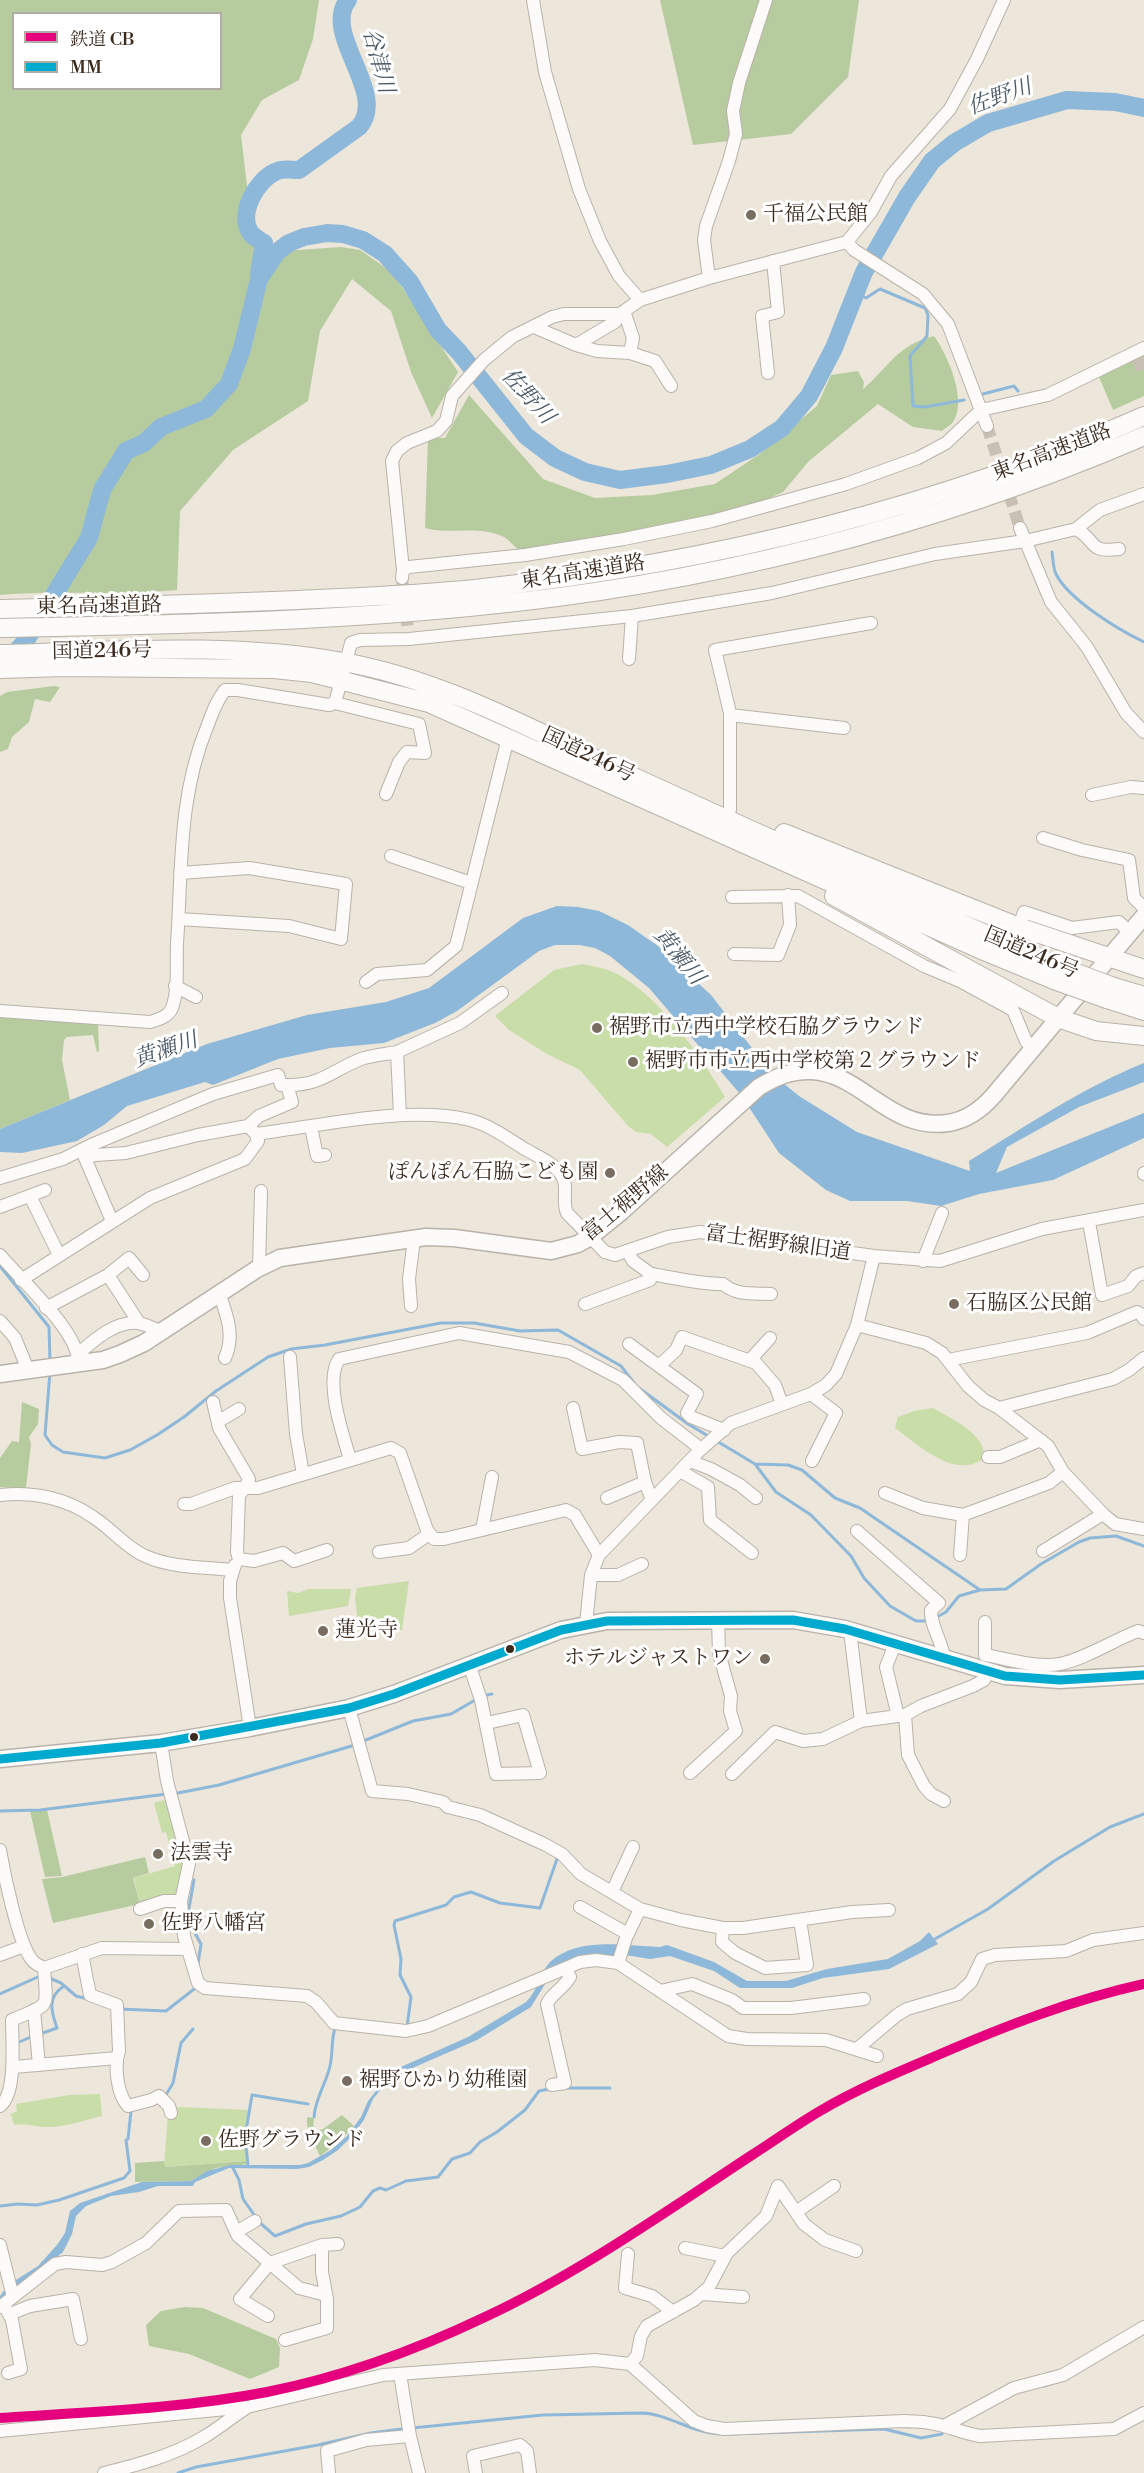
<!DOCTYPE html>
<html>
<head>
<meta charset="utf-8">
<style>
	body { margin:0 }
	#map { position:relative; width:1144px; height:2473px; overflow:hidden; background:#ede6da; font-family:"Libre Bodoni","Noto Serif JP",serif }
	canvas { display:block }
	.legend { position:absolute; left:12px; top:12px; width:210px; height:78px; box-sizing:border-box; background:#fff; border:2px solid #b1aaa5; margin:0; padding:8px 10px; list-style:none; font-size:18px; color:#3b2a1e }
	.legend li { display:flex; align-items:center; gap:12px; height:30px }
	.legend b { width:30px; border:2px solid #b1aaa5 }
</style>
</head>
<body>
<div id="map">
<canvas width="1144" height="2473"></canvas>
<ul class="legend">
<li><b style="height:8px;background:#e5007d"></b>鉄道 CB</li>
<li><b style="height:8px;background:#00a9ce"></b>MM</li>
</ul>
</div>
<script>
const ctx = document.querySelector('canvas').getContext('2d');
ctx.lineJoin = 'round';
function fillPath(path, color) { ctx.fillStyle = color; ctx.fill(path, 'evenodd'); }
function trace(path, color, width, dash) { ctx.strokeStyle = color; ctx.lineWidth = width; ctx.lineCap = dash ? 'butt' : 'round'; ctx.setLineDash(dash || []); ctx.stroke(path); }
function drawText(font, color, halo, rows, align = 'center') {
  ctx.font = font + ' "Libre Bodoni","Noto Serif JP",serif'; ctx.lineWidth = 6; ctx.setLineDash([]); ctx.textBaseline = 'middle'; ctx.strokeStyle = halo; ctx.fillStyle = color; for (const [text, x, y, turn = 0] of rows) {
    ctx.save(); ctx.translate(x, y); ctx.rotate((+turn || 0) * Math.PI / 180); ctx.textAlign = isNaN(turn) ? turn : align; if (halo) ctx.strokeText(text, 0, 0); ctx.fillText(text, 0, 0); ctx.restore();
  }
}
const green = new Path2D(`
	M582 964C590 966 598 967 605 969 653 985 700 1055 725 1097L667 1147 651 1134 636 1132 628 1126 580 1070 547 1054 509 1030 495 1016 554 970Z
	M933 1408C953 1420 983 1432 985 1457 957 1482 917 1444 895 1428L898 1417 914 1411Z
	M409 1581 402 1630 359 1634 355 1597 357 1588Z
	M309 1589H351L348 1606 289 1616 287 1591 298 1593Z
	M168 1799 185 1861 178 1895 140 1905 134 1878 175 1866 166 1832 162 1833 154 1803Z
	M100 2094 102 2116C85 2120 68 2126 51 2127 38 2128 26 2122 14 2125L11 2114 17 2111 16 2104 69 2095Z
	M178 2107 248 2110 245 2136 248 2161 164 2167 168 2114Z`);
const forest = new Path2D(`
	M0 0H319L313 39 299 80 262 100 241 135 255 253 341 247 360 250 392 272 458 372 432 418 411 372 391 311 352 279 320 331 308 401 233 450 180 511 177 590C118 596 59 590 0 595ZM14 14H220V88H14Z
	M660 0H859L848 77 791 134 693 145Z
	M934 336C947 354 968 400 953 422 951 425 945 428 942 431L913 427 878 404 809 461 783 492 739 512 520 551C514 547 508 538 502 536 477 525 450 535 425 528L428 438H445L469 395 543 479 595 498 652 495 715 484 761 453 817 406 831 375 858 371 864 382 863 389C890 366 897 345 934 336Z
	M1144 353V396L1113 410 1099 377Z
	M54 686 60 687 50 702 35 699 29 722 12 737 8 749 0 752V696L7 692Z
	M0 1018 61 1019 98 1023 99 1051 97 1052 93 1035 67 1037 64 1040 62 1060 70 1100 0 1129Z
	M22 1402 39 1409 38 1424 29 1437 31 1444 26 1488 0 1487V1458L12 1441 19 1442Z
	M47 1810 62 1876 45 1877 30 1811Z
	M145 1857 149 1873 133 1878 140 1904 53 1923 42 1879 62 1877Z
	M342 2115 354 2126 339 2142 320 2156C314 2142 306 2133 307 2117L314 2118 313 2132 323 2129Z
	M164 2161 165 2167 248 2161V2164L216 2168 190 2181 135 2182V2163Z
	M185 2307 203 2308 276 2339 280 2348 279 2367 250 2379 189 2354 149 2346 146 2325 161 2311Z`);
const water = new Path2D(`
	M557 906 578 907 599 911 628 925 658 946 711 995 772 1074 799 1096 857 1132 970 1171 969 1161C1026 1126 1082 1088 1144 1063V1082L1079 1107 1007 1147 996 1173 1144 1113V1138L1053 1180 979 1194 941 1206 907 1201H850L826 1190 779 1153 741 1095 649 988 610 956 595 948 579 945H555L539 951 457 1011 435 1023 384 1043 330 1048 278 1059 213 1085 205 1082 127 1106 104 1125 77 1141 22 1153 0 1152V1129L207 1044 307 1015 386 1002 429 988 523 918Z
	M929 1932 938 1944 889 1969 823 1978 792 1988H740L714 1971 670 1956 650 1959 625 1955 605 1956 553 1971 531 2007 477 2040 410 2069 387 2082 373 2099 364 2120 351 2137 338 2150 323 2160 309 2167 297 2169 229 2168 195 2182 193 2186H158L139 2192 111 2196 86 2206 76 2216 72 2234 63 2252 0 2303V2296L8 2285 38 2266 57 2245 65 2233 70 2211 80 2203 142 2182 191 2181 207 2171 231 2165H300L308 2163 331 2150 347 2136 361 2117 368 2101 392 2071 468 2037 526 2002C538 1991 539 1973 550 1962 579 1936 625 1946 660 1947L667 1945 714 1962 747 1981H786L827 1969 888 1959 920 1941Z`);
const stream = new Path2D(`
	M856 293 866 298 880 289 925 308 928 315 927 336 910 356 913 406 925 407 964 400
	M983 394 1014 386 1018 391
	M1052 552C1053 559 1053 568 1056 574 1069 600 1119 630 1144 642
	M0 1266 49 1327 50 1362
	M50 1372 45 1435 52 1445 63 1452 105 1458 130 1450 157 1435 184 1417 216 1391 268 1357 291 1349 325 1345 441 1323H474L520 1331 558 1330 621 1366 634 1383
	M639 1388 688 1424 710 1437
	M715 1440 755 1464 788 1465 802 1470 835 1498 860 1508 980 1590 1006 1589 1041 1564 1079 1542 1090 1538 1116 1536 1144 1546
	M755 1464 776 1492 811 1515 851 1556 864 1578 890 1606 916 1621H929
	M935 1618 946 1612 959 1596 980 1590
	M482 1696 492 1694
	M361 1742 413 1721 451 1714 477 1699
	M173 1794 219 1785 355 1745
	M0 1811 40 1810 167 1794
	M194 1880 189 1908 190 1924 201 1944 198 1964
	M933 1940 988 1909 1054 1861 1110 1827 1144 1814
	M47 1977 61 1983 76 1996 88 1999
	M0 1994 40 1976
	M119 2009 166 2011 198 1986
	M407 2027 411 1997 400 1975 401 1959 394 1925 395 1921 446 1905 454 1897 471 1892 500 1903 540 1908 558 1856
	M40 2034 57 2028C51 2011 47 1997 64 1986
	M17 2043 33 2036
	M562 2088H610
	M164 2098 173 2083 181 2043 193 2029
	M314 2117C315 2099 326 2084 330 2066 333 2053 331 2041 335 2028
	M128 2139 131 2111
	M248 2165 245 2137 252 2095 308 2104
	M232 2166 239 2180 243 2199 255 2216
	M0 2206 18 2204 37 2205 59 2200 124 2178 130 2171 126 2140
	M259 2222 275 2236 306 2224 341 2216 360 2207 373 2191 380 2188 386 2190 406 2181 438 2177 452 2159 470 2153 480 2142 497 2132 525 2110 539 2091 549 2089
	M1044 2386 1069 2378
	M412 2428 543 2415 642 2413C669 2414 692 2433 719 2434
	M729 2434 884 2429 921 2438 942 2434
	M178 2473 196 2467 318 2445 371 2433 402 2429`);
const river = new Path2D(`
	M259 274 264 243C259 240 253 237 250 232 238 213 257 180 275 172 283 168 290 170 299 170L359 127C389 93 321 34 348 0
	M7 661 25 642 89 538 102 490 126 451 144 443 161 427 206 409 229 384 242 349 259 279 277 252 289 243 304 237 327 233 343 234 363 240 385 254 410 282 438 330 459 352 526 436 555 458 585 472 620 480 667 474 711 465 750 449 782 428 809 396 834 348 864 272 907 197 932 161 954 143 988 123 1067 100 1115 102 1144 108`);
const minorTunnel = new Path2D(`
	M1137 359 1144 375
	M987 426 1020 528
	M402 578 408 630`);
const minor = new Path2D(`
	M533 0 545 72 579 189 600 241 619 276 640 300
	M847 242 854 250 923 294 948 324 987 426
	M709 278 704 240 706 226 729 161 736 134 733 111 739 83 766 0
	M624 311 633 338 630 353
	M534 327 576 345 597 351 630 353 655 361 671 386
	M576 345 615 322 620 314
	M768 373 762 316 778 312 773 261
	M1020 528 1051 602 1087 647 1126 713 1144 732
	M1076 529C1098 541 1087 553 1119 549
	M403 570 409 567 525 555 624 539 712 521 846 484 918 458 946 443 981 410 1048 395 1144 348
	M402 578 403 570 392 461 397 451 407 443 437 431 446 421 452 396 484 360 512 337 552 317 564 314H620L640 300 709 278 847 242 871 212 891 176 950 109 977 59 1004 0
	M629 659 632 616
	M335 703 419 724 425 753 407 752 399 762 386 794
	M730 715 844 728
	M1092 795 1131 787 1144 788
	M730 810V713L715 650 871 623
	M1043 838 1082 850 1129 860 1134 898 1144 908
	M391 856 471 883
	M732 897 798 896 924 966 960 981 1013 1010 1026 1041 1032 1048
	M179 919 289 926 341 939 346 884 249 868 180 873
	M1019 927 1024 912 1072 928 1119 922 1129 932
	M734 954 778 955 790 925 788 895
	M366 982 377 974 427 970 456 946 508 738
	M175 986 196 997
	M0 1011 150 1022C159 1019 168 1017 172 1008 179 989 176 964 177 944 182 870 178 797 207 727 212 714 216 701 225 690H238L329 705 335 703 351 643 360 640 409 639 632 616 772 593 935 554 1025 541 1076 529 1100 510 1144 494
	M397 1052 460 1023 502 993
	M287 1085C322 1086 335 1068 364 1058 375 1055 387 1054 397 1052L400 1115
	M311 1127 317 1156 325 1155
	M256 1134C320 1126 407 1105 470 1120 489 1125 506 1137 523 1148 535 1155 552 1162 560 1173 570 1185 561 1200 567 1213L605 1252 615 1255 668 1237 700 1232 874 1256 940 1261 1042 1229 1144 1210
	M1144 1173V1174
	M0 1178 63 1159 91 1145 213 1094 278 1075 281 1085H287L292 1102 259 1116 248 1126
	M30 1196 59 1255
	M0 1207 45 1190
	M1089 1222 1102 1295 1128 1286 1136 1276 1144 1273
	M0 1255C20 1279 79 1332 78 1362
	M923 1261 942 1213
	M259 1268 261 1191
	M651 1274C675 1278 699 1284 723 1284 737 1296 754 1293 771 1294
	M108 1275 139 1323
	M21 1280 150 1198 245 1159 258 1141 256 1134 248 1126 198 1135 126 1153 95 1155 85 1158 112 1221
	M219 1293C227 1315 235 1336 225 1358
	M585 1304 650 1280 651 1274 633 1261 628 1252
	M411 1306 409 1279 414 1239
	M46 1308 108 1275 129 1258 143 1275
	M0 1321 15 1338 28 1370
	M857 1325 926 1343 942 1353 968 1386 984 1400 999 1408 1048 1446 1063 1472 1103 1514 1115 1524 1144 1529
	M629 1344 697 1394 687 1413 691 1417 724 1430
	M78 1354C94 1340 115 1321 138 1323 146 1324 154 1329 161 1331
	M290 1357 296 1434 303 1474
	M750 1360 770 1338
	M948 1360 1087 1333 1137 1312 1141 1314 1144 1319
	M660 1365 676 1350 682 1337 756 1363 775 1385 782 1404
	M811 1394 836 1413 812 1461
	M573 1408 582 1449 619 1442 637 1443 645 1482 652 1500
	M999 1408 1113 1379 1129 1370 1144 1358
	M219 1421 239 1409
	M988 1457H1000L1041 1440
	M350 1459C343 1435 324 1381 339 1359L459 1333 569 1352 623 1380 661 1418 701 1449
	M690 1461 711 1469 740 1485 756 1498
	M680 1471 708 1487 710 1520 752 1553
	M885 1493 923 1508 963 1515 1049 1483 1063 1472
	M0 1495C32 1491 66 1498 93 1517 112 1529 125 1547 145 1556 172 1568 203 1567 232 1570
	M607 1498 645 1482
	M184 1504H191L235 1488H245L249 1479 219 1428 213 1402
	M482 1530 492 1477
	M857 1531 939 1603 931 1610C930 1626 943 1642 944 1659
	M327 1550 294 1561 283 1553 254 1561 239 1559 237 1552 239 1495 245 1488H258L391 1448 400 1453 427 1530 434 1539H444L566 1510 575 1515 599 1555
	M1043 1551 1103 1514
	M379 1552 409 1548 429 1534
	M960 1555 963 1515
	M235 1565 230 1581V1598L250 1728
	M591 1575H618L642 1564
	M985 1622V1655C1008 1659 1036 1668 1060 1664 1087 1658 1112 1641 1138 1631L1144 1633
	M586 1624 591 1575 599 1555 699 1451 731 1423 811 1394 826 1385 836 1374 857 1325 874 1256
	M850 1631 861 1721
	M895 1644 886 1667 898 1716
	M469 1664 481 1700 496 1774 540 1773 523 1715 487 1723
	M349 1708 372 1791 408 1794 443 1802 448 1807 480 1815 544 1844 562 1854 581 1874 640 1909 626 1938 618 1963
	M905 1715 908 1755 924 1786 931 1794 944 1801
	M161 1743 167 1781 189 1864 181 1901 184 1936 198 1983 205 1988 307 1996 316 2002 334 2023 406 2031 428 2026 580 1962 596 1960 618 1963 728 2036 747 2039 826 2040 877 2056
	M690 1773 736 1731 730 1711 731 1696 719 1653 718 1620
	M732 1774 775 1732 803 1741 823 1739 861 1721 905 1715 921 1706 973 1686 984 1680 988 1671
	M0 1850C4 1873 18 1943 32 1960 35 1964 40 1966 44 1968 47 2011 51 2003 12 2020 12 2040 17 2094 0 2106
	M612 1892 633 1847
	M580 1907 628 1934
	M140 1909 164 1901H181
	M640 1909 681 1920 723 1928H743L852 1912 889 1910
	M723 1928 722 1942 735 1953 765 1968 807 1965 800 1920
	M82 1954 90 1995 117 2005 119 2051C114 2066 117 2094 128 2106L151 2100 159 2096 169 2106 171 2113
	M0 1955 24 1946
	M44 1968 102 1948 188 1949
	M660 1991 692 1984 732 2000 743 2008H791L864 1999
	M34 2010 39 2065
	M858 2048 897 2015 907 2009 958 1994 971 1982 982 1959 995 1955 1066 1951 1093 1940 1144 1933
	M14 2067 117 2058
	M552 2085 565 2083 547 2004C551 1994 563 1989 570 1977L565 1969
	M796 2212 834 2186
	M236 2232 238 2236 299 2288 326 2295
	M0 2245 13 2297
	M685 2248 725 2256
	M628 2254 625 2288 652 2296 673 2312
	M703 2294 743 2297
	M0 2307 55 2264 66 2262 102 2265 112 2262 146 2243 179 2211 226 2210 236 2232 255 2221
	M6 2309 12 2320 21 2369 8 2373
	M10 2314 30 2306 73 2299 81 2339
	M268 2316 240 2299 270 2263 322 2245 338 2244
	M285 2340 327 2328V2299L322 2272V2245
	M630 2364 637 2356 641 2336 647 2326 694 2300 709 2287 727 2253 766 2216 778 2186 804 2224 825 2240 856 2251
	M400 2374 410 2436 419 2473
	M944 2426 1014 2388 1063 2375 1144 2327
	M0 2431 247 2407 383 2375 595 2360 630 2364 694 2421 707 2426 724 2429 904 2421C912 2422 921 2421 929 2423 947 2425 961 2433 980 2436L1114 2429 1144 2413
	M104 2473C138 2465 174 2455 204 2437 219 2428 232 2417 246 2408
	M329 2473 327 2451 366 2440 410 2436
	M476 2473 473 2456 520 2445 527 2451 530 2473`);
const major = new Path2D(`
	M0 1374 103 1360 120 1354 144 1343 257 1269 280 1258 426 1237 454 1238 551 1251 578 1244 590 1237 621 1212 759 1087C776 1077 791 1070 812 1071 863 1074 889 1131 948 1123 967 1120 982 1109 994 1095L1144 916
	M0 1759 161 1743 250 1728 349 1708 394 1694 561 1630 607 1621 793 1620 845 1629 1005 1676 1060 1680 1144 1675`);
const highway = new Path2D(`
	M0 609C100 607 200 604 299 600 358 597 417 595 475 589 704 564 933 510 1144 416
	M0 628C156 625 313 622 469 607 700 586 931 528 1144 436
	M0 654C114 651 231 642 343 662 446 680 542 735 636 778 776 842 917 904 1058 966
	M0 669 65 667 274 669 312 673 429 703 984 951 1054 980
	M784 833 1019 927 1144 969
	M834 896 1058 1018 1096 1031 1144 1036
	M1111 986 1144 996
	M1107 999 1144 1011`);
const highwayBridge = new Path2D(`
	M1058 966 1111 986
	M1054 980 1107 999`);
const bus1 = new Path2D(`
	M0 1759 161 1743 349 1708 394 1694 561 1630 607 1621 793 1620 845 1629 1005 1676 1060 1680 1144 1675`);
const rail1 = new Path2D(`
	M0 2418C89 2412 179 2409 267 2392 342 2377 416 2350 485 2317 579 2273 665 2212 752 2155 774 2141 796 2125 820 2111 857 2089 898 2072 938 2055 1005 2026 1072 2000 1144 1984`);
const markers = [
	[751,215,6,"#796c60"],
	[597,1028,6,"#796c60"],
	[633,1062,6,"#796c60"],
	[610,1173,6,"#796c60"],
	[954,1304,6,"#796c60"],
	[323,1631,6,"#796c60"],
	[510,1649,5,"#3b2a1e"],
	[765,1659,6,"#796c60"],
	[194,1737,5,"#3b2a1e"],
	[158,1854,6,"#796c60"],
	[149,1924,6,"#796c60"],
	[347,2081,6,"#796c60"],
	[206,2141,6,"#796c60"]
];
const poiNames = [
	["千福公民館",763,215],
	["裾野市立西中学校石脇グラウンド",609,1028],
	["裾野市市立西中学校第２グラウンド",645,1062],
	["ぽんぽん石脇こども園",598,1173,"right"],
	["石脇区公民館",966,1304],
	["蓮光寺",335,1631],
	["ホテルジャストワン",753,1659,"right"],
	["法雲寺",170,1854],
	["佐野八幡宮",161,1924],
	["裾野ひかり幼稚園",359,2081],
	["佐野グラウンド",218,2141]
];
const streetNames = [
	["東名高速道路",1052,453,-21],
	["東名高速道路",583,573,-9],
	["東名高速道路",99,607,-1],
	["国道246号",102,652,-1],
	["国道246号",588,756,25],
	["国道246号",1031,954,23],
	["富士裾野線",626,1204,-40],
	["富士裾野線旧道",778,1244,8]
];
const waterNames = [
	["谷津川",377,61,75],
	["佐野川",1000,98,-20],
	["佐野川",527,397,48],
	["黄瀬川",678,957,51],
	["黄瀬川",166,1051,-19]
];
fillPath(green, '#c9dda9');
fillPath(forest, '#b6cc9f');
fillPath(water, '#8eb8d9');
trace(stream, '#8eb8d9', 3);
trace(river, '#8eb8d9', 18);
trace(minorTunnel, '#c9c0b4', 12, [12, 6]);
trace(minor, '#b9b2aa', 14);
trace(major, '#b9b2aa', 19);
trace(highway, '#b9b2aa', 20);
trace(minor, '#fcfbf9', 12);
trace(major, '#fcfbf9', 16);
trace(highway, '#fcfbf9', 18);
trace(highwayBridge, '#b9b2aa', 20, []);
trace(highwayBridge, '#fcfbf9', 18);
trace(bus1, '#00a9ce', 9);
trace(rail1, '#e5007d', 10);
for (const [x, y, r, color] of markers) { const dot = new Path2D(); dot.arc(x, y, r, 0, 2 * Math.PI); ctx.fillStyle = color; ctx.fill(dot); trace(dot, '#fff', 2); }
drawText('21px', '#3b2a1e', '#fff', poiNames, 'left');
drawText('21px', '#3b2a1e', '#fff', streetNames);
drawText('italic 22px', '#4c5b68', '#fff', waterNames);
</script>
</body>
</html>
